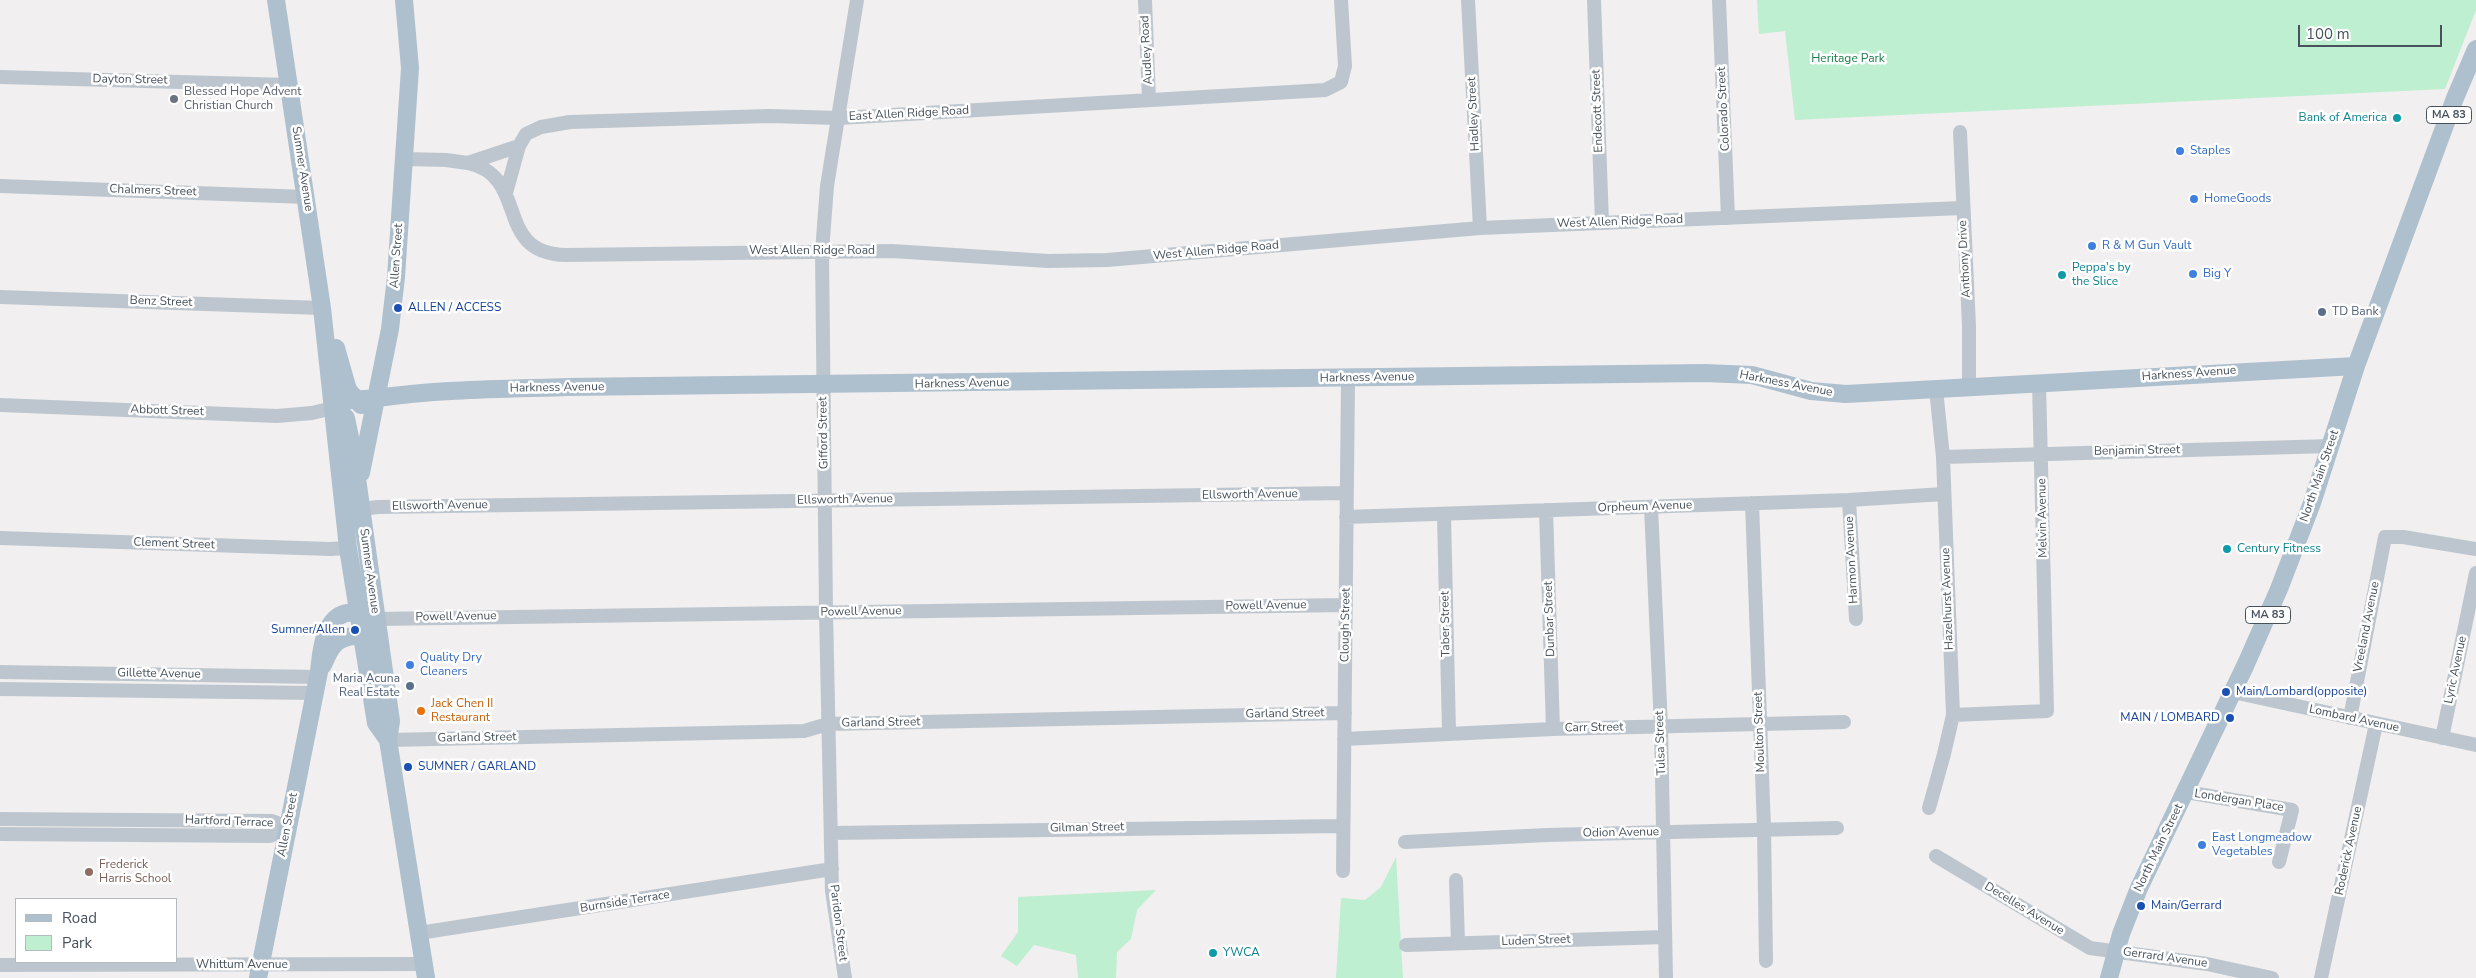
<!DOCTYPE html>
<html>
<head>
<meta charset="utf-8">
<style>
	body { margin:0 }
	#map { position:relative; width:2476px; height:978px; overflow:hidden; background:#f1efef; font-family:"Nunito Sans",sans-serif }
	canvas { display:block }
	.legend { position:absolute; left:15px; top:898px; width:162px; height:65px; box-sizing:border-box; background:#fff; border:1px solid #b5babe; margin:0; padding:6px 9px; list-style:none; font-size:15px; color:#47525c }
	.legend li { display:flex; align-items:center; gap:10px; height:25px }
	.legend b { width:25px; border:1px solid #b5babe }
	.scale { position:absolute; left:2298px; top:25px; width:144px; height:22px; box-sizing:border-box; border:2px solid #47525c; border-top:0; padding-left:6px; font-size:15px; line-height:18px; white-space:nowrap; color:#47525c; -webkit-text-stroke:4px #fff; paint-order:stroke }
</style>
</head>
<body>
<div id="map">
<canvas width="2476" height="978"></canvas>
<ul class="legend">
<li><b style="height:6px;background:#aebfce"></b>Road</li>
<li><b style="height:14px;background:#bdefd0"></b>Park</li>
</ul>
<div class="scale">100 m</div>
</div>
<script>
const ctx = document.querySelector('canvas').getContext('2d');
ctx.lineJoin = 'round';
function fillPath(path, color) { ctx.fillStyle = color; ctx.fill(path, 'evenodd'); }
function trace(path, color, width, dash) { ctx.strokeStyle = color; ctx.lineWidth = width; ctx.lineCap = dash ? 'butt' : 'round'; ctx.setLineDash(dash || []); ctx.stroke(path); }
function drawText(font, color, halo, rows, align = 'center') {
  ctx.font = font + ' "Nunito Sans",sans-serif'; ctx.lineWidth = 5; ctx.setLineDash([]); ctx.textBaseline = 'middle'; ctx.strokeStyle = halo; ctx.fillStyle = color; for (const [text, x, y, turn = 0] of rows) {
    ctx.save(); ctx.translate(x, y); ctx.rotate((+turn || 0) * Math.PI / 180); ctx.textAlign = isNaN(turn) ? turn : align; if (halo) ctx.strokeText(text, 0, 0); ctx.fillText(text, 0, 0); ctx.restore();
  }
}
const green = new Path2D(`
	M1757 0H2476V10L2445 89 1795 120 1785 31 1759 34Z
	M1396 857 1403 978H1336L1341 898 1365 900 1381 887Z
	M1156 890 1137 910 1131 939 1117 952 1116 978H1078L1076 955 1034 945 1017 966 1001 956 1018 932V897Z`);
const minor = new Path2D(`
	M1145 0 1149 100
	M1468 0 1480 228
	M1594 0 1602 223
	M1719 0 1728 218
	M0 77 289 85
	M1960 132 1969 326V387
	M404 159 446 160 468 163 519 146 526 134 541 127 570 122 769 116 839 118 1325 90 1341 82 1345 66 1341 0
	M468 163C531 177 492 253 566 255L892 251 1048 261 1107 260 1480 228 1962 208
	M0 186 307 197
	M506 193 519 146
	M0 297 322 308
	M0 405 277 416 312 413 333 408
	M1943 457 2331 446
	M1849 500 1856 619
	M1752 503 1764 828 1766 961
	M1651 507 1661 727 1666 978
	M352 510 378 507 1346 493
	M1546 510 1553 729
	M1444 515 1449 732
	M1346 517 1849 500 1944 494
	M0 538 330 549 348 548
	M376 619 1346 605
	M0 672 318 677
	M0 689 315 693
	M2233 692 2476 745
	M1953 715 2047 711 2039 383
	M2350 718 2385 537H2403L2476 549
	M2442 738 2476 573
	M1344 739 1553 729 1844 722
	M388 740 804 731 828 724 1345 713
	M2186 792 2292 810 2279 862
	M1929 808 1944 754 1953 715 1943 457 1936 389
	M0 819 272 821 288 827
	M831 833 1343 826
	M0 834 270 836 288 827
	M1405 842 1547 835 1837 828
	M1936 856 2090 948 2207 964 2272 978
	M1343 871 1348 379
	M1456 880 1458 943
	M419 933 832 869
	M1406 945 1665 937
	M0 965 424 964
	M845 978 832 891 826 612 822 252 827 186 857 0
	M2321 978 2376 724`);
const major = new Path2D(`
	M276 0 322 308 348 548 376 723 388 740
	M336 348 348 390 361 405
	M333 408C348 397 359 400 377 398 440 389 504 389 568 387L1705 373 1752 375 1811 391 1846 394 2356 366
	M333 408 346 418 354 457 391 721 388 740 426 978
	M361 473 390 329 396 277 410 68 404 0
	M323 665C328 654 332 642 345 638 357 634 359 638 369 627
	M258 978 319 672C322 643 326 600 369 616
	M2109 978 2121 934 2139 888 2246 664 2279 589 2312 503 2356 366 2455 98 2476 49`);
const markers = [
	[174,99,5,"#6b7280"],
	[2397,118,5,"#0f9aa8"],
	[2180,151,5,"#3f7fe0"],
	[2194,199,5,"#3f7fe0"],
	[2092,246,5,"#3f7fe0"],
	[2193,274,5,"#3f7fe0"],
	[2062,275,5,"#0f9aa8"],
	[398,308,5,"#1a4fb4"],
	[2322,312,5,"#5c6f8a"],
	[2227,549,5,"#0f9aa8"],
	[355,630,5,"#1a4fb4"],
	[410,665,5,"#3f7fe0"],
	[410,686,5,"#5c6f8a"],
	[2226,692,5,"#1a4fb4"],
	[421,711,5,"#e8710a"],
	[2230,718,5,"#1a4fb4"],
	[408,767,5,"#1a4fb4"],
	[2202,845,5,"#3f7fe0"],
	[89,872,5,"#8d6e63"],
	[2141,906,5,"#1a4fb4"],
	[1213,953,5,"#0f9aa8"]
];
const shields = [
	[2449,115,45],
	[2268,615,45]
];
const shieldNames = [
	["MA 83",2449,115],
	["MA 83",2268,615]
];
const streetNames = [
	["Audley Road",1147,50,-93],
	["Dayton Street",130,80,1],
	["Colorado Street",1724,109,-93],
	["Endecott Street",1598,111,-92],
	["East Allen Ridge Road",909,114,-3],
	["Hadley Street",1474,114,-93],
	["Sumner Avenue",302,169,81],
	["Chalmers Street",153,191,2],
	["West Allen Ridge Road",1620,222,-2],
	["West Allen Ridge Road",812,251],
	["West Allen Ridge Road",1216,251,-5],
	["Allen Street",397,256,-86],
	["Anthony Drive",1965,259,-93],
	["Benz Street",161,302,2],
	["Harkness Avenue",2189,374,-4],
	["Harkness Avenue",1367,378,-1],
	["Harkness Avenue",962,384,-1],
	["Harkness Avenue",1786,384,11],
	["Harkness Avenue",557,388,-1],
	["Abbott Street",167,411,2],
	["Gifford Street",824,433,-91],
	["Benjamin Street",2137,451,-1],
	["North Main Street",2320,476,-71],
	["Ellsworth Avenue",1250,495,-1],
	["Ellsworth Avenue",845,500,-1],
	["Ellsworth Avenue",440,506,-1],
	["Orpheum Avenue",1645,507,-2],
	["Melvin Avenue",2043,518,-91],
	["Clement Street",174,544,2],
	["Harmon Avenue",1852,560,-93],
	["Sumner Avenue",369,571,82],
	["Hazelhurst Avenue",1948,599,-92],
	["Powell Avenue",1266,606,-1],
	["Powell Avenue",861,612,-1],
	["Powell Avenue",456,617,-1],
	["Dunbar Street",1550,619,-92],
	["Taber Street",1446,624,-91],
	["Clough Street",1346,625,-89],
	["Vreeland Avenue",2367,627,-79],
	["Lyric Avenue",2456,670,-78],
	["Gillette Avenue",159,674,1],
	["Garland Street",1285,714,-1],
	["Lombard Avenue",2354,719,12],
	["Garland Street",881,723,-1],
	["Carr Street",1594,728,-1],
	["Moulton Street",1760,732,-92],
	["Garland Street",477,738,-1],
	["Tulsa Street",1661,743,-92],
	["Londergan Place",2239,801,9],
	["Hartford Terrace",229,822,2],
	["Allen Street",288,825,-79],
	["Gilman Street",1087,828,-1],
	["Odion Avenue",1621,833,-1],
	["North Main Street",2159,848,-64],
	["Roderick Avenue",2349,851,-78],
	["Burnside Terrace",625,902,-9],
	["Decelles Avenue",2024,909,31],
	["Paridon Street",838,923,83],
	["Luden Street",1536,941,-2],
	["Gerrard Avenue",2165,958,8],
	["Whittum Avenue",242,965]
];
const parkNames = [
	["Heritage Park",1848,59]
];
const worshipNames = [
	["Blessed Hope Advent",184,92],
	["Christian Church",184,106]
];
const cultureNames = [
	["Bank of America",2387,118,"right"],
	["Peppa's by",2072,268],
	["the Slice",2072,282],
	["Century Fitness",2237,549],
	["YWCA",1223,953]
];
const shopNames = [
	["Staples",2190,151],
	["HomeGoods",2204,199],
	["R & M Gun Vault",2102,246],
	["Big Y",2203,274],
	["Quality Dry",420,658],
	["Cleaners",420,672],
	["East Longmeadow",2212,838],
	["Vegetables",2212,852]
];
const transitNames = [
	["ALLEN / ACCESS",408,308],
	["Sumner/Allen",345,630,"right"],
	["Main/Lombard(opposite)",2236,692],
	["MAIN / LOMBARD",2220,718,"right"],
	["SUMNER / GARLAND",418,767],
	["Main/Gerrard",2151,906]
];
const serviceNames = [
	["TD Bank",2332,312],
	["Maria Acuna",400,679,"right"],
	["Real Estate",400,693,"right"]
];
const foodNames = [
	["Jack Chen II",431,704],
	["Restaurant",431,718]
];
const educationNames = [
	["Frederick",99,865],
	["Harris School",99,879]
];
fillPath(green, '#bdefd0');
trace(minor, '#bdc6ce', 14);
trace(major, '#aebfce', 18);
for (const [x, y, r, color] of markers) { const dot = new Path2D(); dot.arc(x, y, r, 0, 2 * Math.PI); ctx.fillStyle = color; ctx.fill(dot); trace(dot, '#fff', 2); }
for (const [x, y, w] of shields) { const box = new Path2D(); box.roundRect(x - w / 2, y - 8.5, w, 17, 4); ctx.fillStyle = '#fff'; ctx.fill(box); trace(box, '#47525c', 1); }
drawText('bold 11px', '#47525c', null, shieldNames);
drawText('12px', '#47525c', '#fff', streetNames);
drawText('12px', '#177e49', '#fff', parkNames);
drawText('12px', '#5b616d', '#fff', worshipNames, 'left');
drawText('12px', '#0d838f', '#fff', cultureNames, 'left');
drawText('12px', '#366cbe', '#fff', shopNames, 'left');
drawText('12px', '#164399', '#fff', transitNames, 'left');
drawText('12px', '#4e5e75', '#fff', serviceNames, 'left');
drawText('12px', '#c56008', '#fff', foodNames, 'left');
drawText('12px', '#785e54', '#fff', educationNames, 'left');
</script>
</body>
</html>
